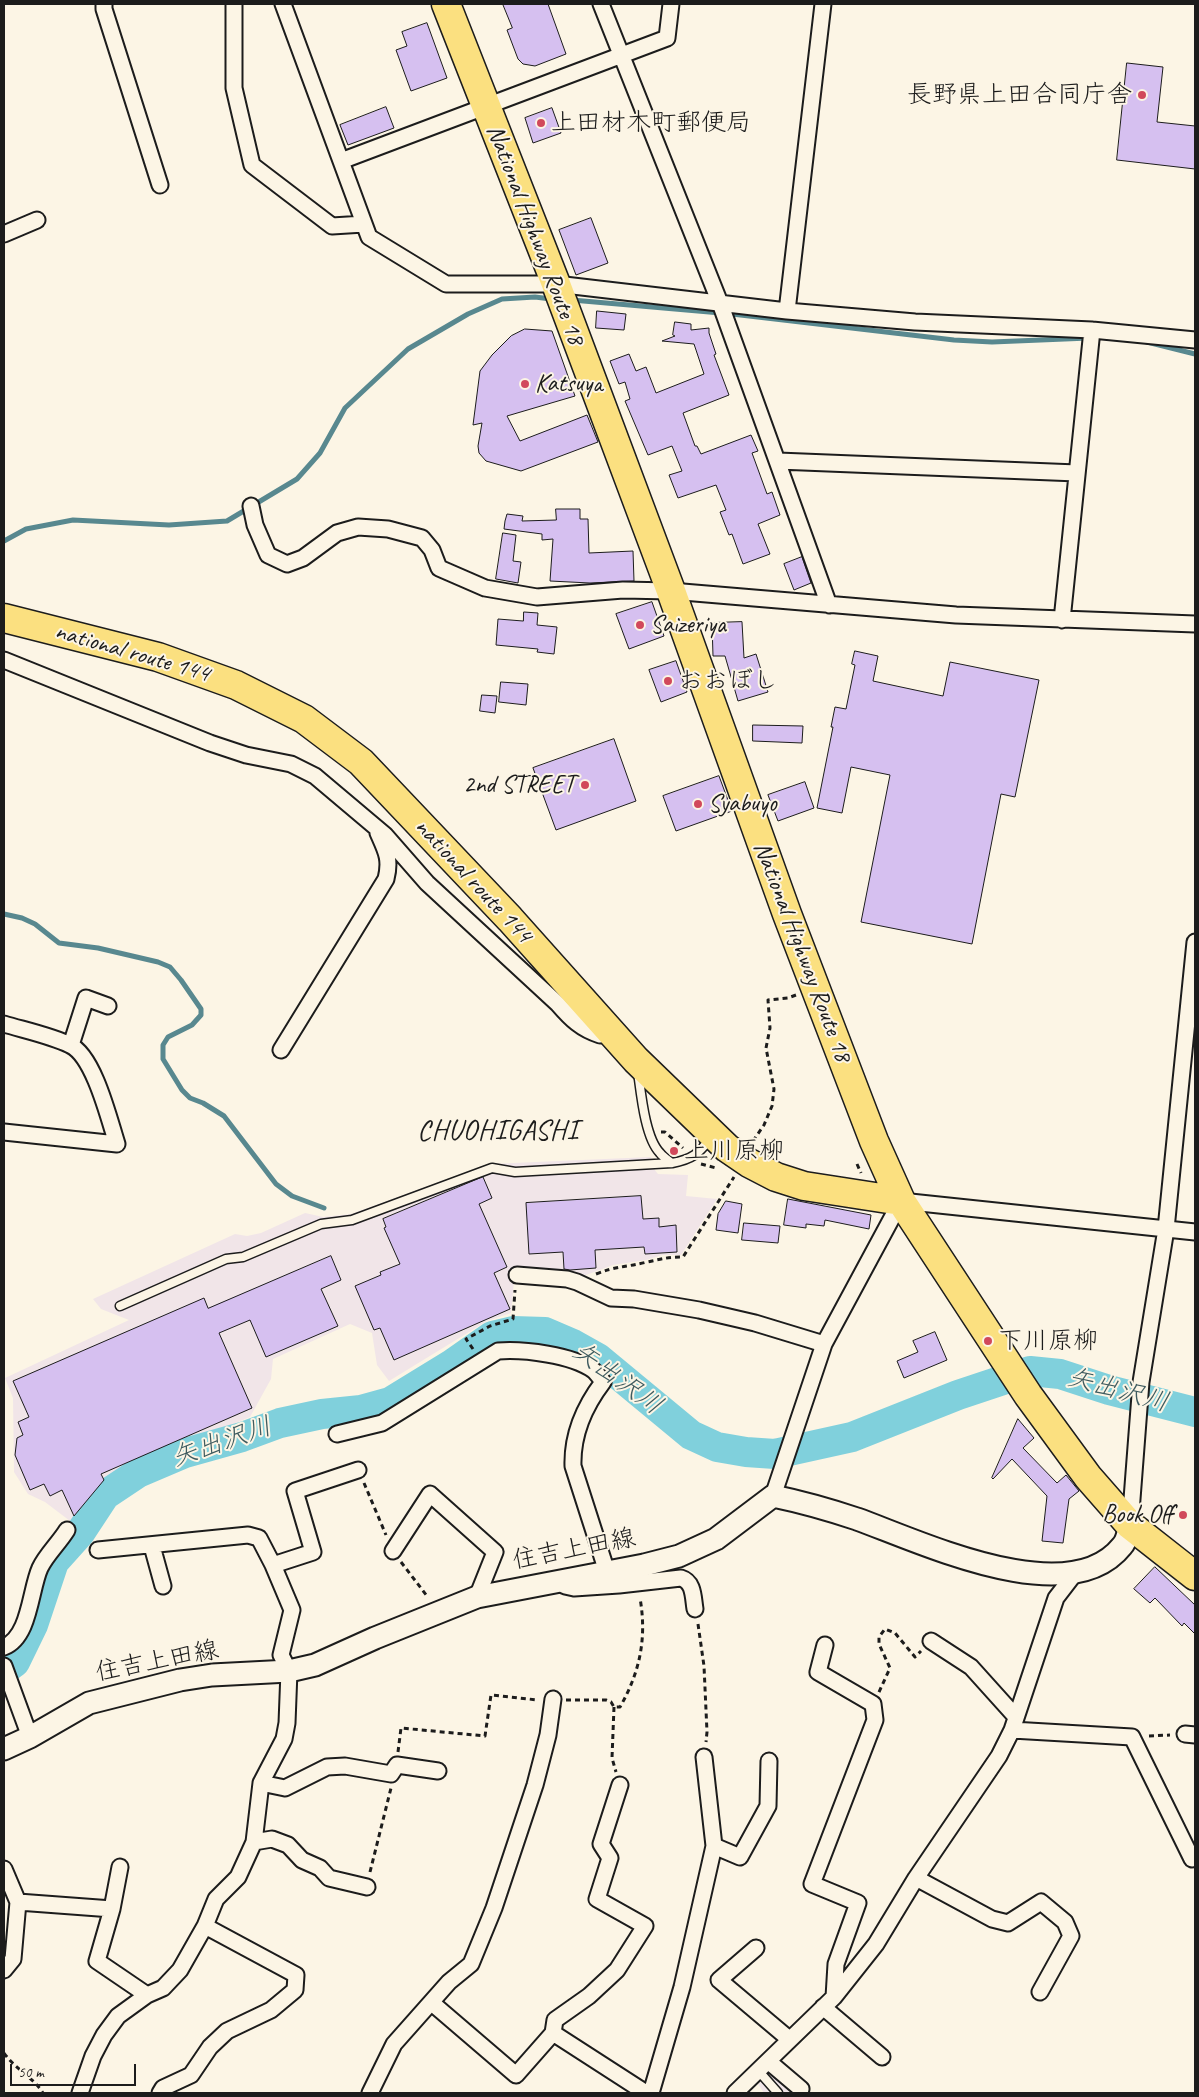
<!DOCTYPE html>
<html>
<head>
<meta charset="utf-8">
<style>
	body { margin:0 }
	#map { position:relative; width:1199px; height:2097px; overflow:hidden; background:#fcf5e5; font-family:Caveat,sans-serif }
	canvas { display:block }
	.frame { position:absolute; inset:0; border:5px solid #1c1c1c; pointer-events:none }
	.scale { position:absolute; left:10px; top:2064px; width:126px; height:22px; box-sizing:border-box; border:2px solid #1c1c1c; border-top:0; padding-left:6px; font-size:15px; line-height:18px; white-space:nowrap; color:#1c1c1c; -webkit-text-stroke:4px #fcf5e5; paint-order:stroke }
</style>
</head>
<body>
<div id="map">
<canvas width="1199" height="2097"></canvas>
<div class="frame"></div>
<div class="scale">50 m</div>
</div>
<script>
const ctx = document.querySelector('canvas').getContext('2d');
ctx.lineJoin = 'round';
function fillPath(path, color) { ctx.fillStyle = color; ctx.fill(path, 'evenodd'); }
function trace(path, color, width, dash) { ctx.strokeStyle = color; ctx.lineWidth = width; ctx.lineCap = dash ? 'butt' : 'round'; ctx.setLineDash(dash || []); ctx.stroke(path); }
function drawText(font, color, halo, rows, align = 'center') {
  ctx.font = font + ' Caveat,"Klee One",sans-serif'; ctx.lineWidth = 4; ctx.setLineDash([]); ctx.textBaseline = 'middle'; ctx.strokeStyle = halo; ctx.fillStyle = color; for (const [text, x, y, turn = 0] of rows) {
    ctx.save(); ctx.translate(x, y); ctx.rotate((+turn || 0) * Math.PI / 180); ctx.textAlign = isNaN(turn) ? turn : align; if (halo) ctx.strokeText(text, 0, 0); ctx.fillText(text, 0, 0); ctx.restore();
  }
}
const built = new Path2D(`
	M651 1157 654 1169 658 1174 688 1175 686 1196 717 1199 681 1255H662L646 1260 613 1265 578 1278 515 1270 511 1313 487 1321 389 1381 377 1365 372 1333 350 1324 273 1359 271 1379 250 1417 133 1466 100 1488 74 1524 45 1502 28 1494 14 1472 13 1398 5 1378 129 1320 101 1309 93 1299 235 1234 247 1236 261 1233 305 1213 323 1217 351 1214 490 1164Z
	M772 2072 790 2088V2093H764L758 2084Z`);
const stream = new Path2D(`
	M572 300 732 314 954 340 992 342 1089 338
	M1147 342 1195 354
	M4 541 26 529 73 520 169 525 227 521 297 479 320 453 345 408 408 349 468 314 502 299 535 297 551 299
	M4 914 22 918 35 924 59 943 98 948 158 962 170 967 181 980 201 1009V1015L192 1025 168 1037 163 1045V1059L182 1090 190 1098 203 1103 224 1116 276 1184 292 1196 324 1208`);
const river = new Path2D(`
	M4 1670 15 1662 33 1625 54 1562 80 1533 105 1495 138 1473 185 1453 242 1437 280 1423 322 1414 361 1410 390 1402 452 1364 492 1336 513 1331 545 1332 573 1344 598 1358 691 1435 717 1447 746 1452 775 1454 852 1437 958 1395 1030 1371 1060 1374 1109 1390 1195 1412`);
const building = new Path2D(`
	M503 4H548L566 54 535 66 523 64 518 59 507 30 512 28Z
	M427 23 447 78 411 91 396 50 407 46 402 32Z
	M1127 63 1163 67 1157 122 1195 126V169L1117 160Z
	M386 107 394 128 348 145 340 125Z
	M552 108 561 133 533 143 525 118Z
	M591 218 608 263 576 275 559 230Z
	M597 311 626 314 624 330 596 328Z
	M675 322 691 324V330L709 328V333L716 354 714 355 729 395 683 413 695 446H697L701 454 751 435 758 451 752 453 767 494 772 492 780 515 758 524 770 554 743 564 732 534 729 535 720 512 726 510 716 485 678 498 669 475 682 471 672 446 648 455 625 401 630 399 625 382 619 384 610 361 629 354 636 371 646 367 656 393 704 374 694 344 662 341 675 336 673 335Z
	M525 329 552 331 575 396 507 416 520 441 587 415 598 442 521 471 486 461 479 453 478 446 482 423 473 425 480 371 492 355 511 336Z
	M556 509H580V519H588L589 553 633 551 634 581 590 583 550 581 553 539 542 540V534L504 529 505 521 507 514 523 516 522 521 556 520Z
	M503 533 516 535 513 561 521 562 518 583 496 579Z
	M802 557 811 583 794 590 784 564Z
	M652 602 664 636 629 649 616 614Z
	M524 612 538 613 537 625 557 627 554 654 537 652 538 649 496 645 498 619 523 621Z
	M742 622 744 658 756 654 768 692 738 701 725 656H713L712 623Z
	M855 651 878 656 873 681 943 696 950 662 1039 680 1015 797 1001 794 972 944 861 922 890 775 851 767 842 813 817 808 833 727H831L835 707 846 709 855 665 852 664Z
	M676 661 687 692 661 702 649 670Z
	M501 682 528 684 526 705 499 702Z
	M482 695 497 696 495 713 480 711Z
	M753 725 803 726 802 743 753 741Z
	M614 739 636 801 556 830 533 768Z
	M719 776 732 811 676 831 663 796Z
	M805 782 814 808 778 821 768 795Z
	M483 1177 492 1198 479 1204 507 1267 494 1273 510 1309 394 1360 380 1328 374 1330 355 1286 381 1275 380 1272 400 1264 384 1228 386 1227 383 1219Z
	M641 1196 643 1219 659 1218V1227L676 1225 677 1252 645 1254 644 1247 595 1250 596 1268 570 1270 564 1269 563 1252 529 1254 526 1203Z
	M788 1199 871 1215 869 1229 825 1220 824 1226 806 1224V1228L784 1225Z
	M726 1201 742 1204 738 1233 716 1230 718 1214Z
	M744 1223 780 1226 778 1243 742 1240Z
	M331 1256 341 1280 321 1289 338 1326 266 1357 250 1320 219 1333 252 1408 101 1474 104 1480 74 1516 62 1490 50 1496 44 1484 30 1490 15 1455 17 1438 23 1435 18 1422 29 1417 13 1381 204 1298 208 1308Z
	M935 1332 947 1360 904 1378 897 1361 918 1352 913 1341Z
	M1018 1419 1034 1438 1023 1448 1057 1483 1066 1475 1079 1491 1069 1499 1063 1543 1042 1541 1047 1496 1012 1459 993 1479 992 1478Z
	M1155 1567 1195 1605V1634L1184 1623 1182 1626 1155 1598 1150 1603 1134 1589Z`);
const path = new Path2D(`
	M661 1132H665L683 1148
	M753 1141 764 1125 772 1106 774 1089 766 1048 770 1028 768 1000 788 998 796 995
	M701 1164 716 1168
	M857 1164 861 1173
	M596 1274C616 1266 628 1267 647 1262 662 1259 667 1257 683 1257L734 1177
	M473 1349 466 1339 490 1326 513 1319 515 1290
	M364 1483 386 1535
	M401 1562 427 1596
	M698 1624 704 1666 707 1732 706 1742
	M879 1692 890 1668 879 1644V1637L885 1629 895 1633 915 1657 921 1651
	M566 1700H606L611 1702 614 1707H620C640 1672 647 1638 640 1598
	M614 1707 612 1758 616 1772
	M1149 1736 1170 1735
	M398 1752 401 1728 485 1736 491 1695 538 1700
	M370 1872 391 1788
	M4 2053C15 2069 33 2077 43 2093`);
const lane = new Path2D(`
	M638 1072C641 1093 645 1138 660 1153 663 1157 668 1160 672 1163
	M120 1306 226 1259 243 1257 321 1224 352 1220 492 1168 515 1172 672 1163C693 1159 698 1154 711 1138
	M756 2073 763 2076 778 2093`);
const street = new Path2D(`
	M104 4V9L160 185
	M234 4V88L252 165 332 226 364 224
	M283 4 369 237 446 284H556L787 311 915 322 1092 330 1195 340
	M601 4 720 303 829 605
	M341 161 667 38 671 4
	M4 234 37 220
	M787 311 823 4
	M778 461 1077 473
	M251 506 255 525 268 555 287 564 303 558 337 533 358 527 388 529 422 538 432 550 439 568 485 588 537 597 623 590 671 591 956 615 1195 624
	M1062 620 1092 330
	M4 660 210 743 246 755 291 764 315 776 385 835 427 883 558 1004C571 1019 581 1029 600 1035L609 1030
	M4 1024C24 1030 52 1036 70 1045 94 1056 109 1119 117 1144L4 1132
	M71 1045 86 998 108 1006
	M281 1050 386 879C391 859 386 851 378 833
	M517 1275 567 1279 577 1282 611 1298 634 1299 699 1310 755 1323 824 1344
	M337 1434 382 1423 498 1351C524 1349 572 1355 593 1370 597 1373 600 1378 603 1382 584 1407 572 1434 573 1466L607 1572
	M773 1496 824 1344 901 1201 1195 1232
	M1130 1525 1141 1382 1166 1229 1195 942
	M152 1546 163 1586
	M393 1551 430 1494 495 1552 477 1597
	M273 1565 313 1552 295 1491 358 1470
	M565 1586 574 1588 619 1585 681 1578C694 1582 693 1597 695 1609
	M931 1641 971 1667 1016 1717
	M825 1645 818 1672 873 1704 875 1720 812 1884 858 1903 836 1964 834 1997
	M4 1647C30 1637 30 1590 40 1568 46 1555 59 1543 67 1530
	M4 1666 30 1737
	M1012 1730 1132 1737 1192 1859
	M1185 1734 1195 1735
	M704 1757 714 1846
	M261 1783 285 1788 327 1767 345 1766 391 1774 397 1765 438 1771
	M254 1842 272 1839 288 1845 302 1860 320 1868 329 1878 367 1887
	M120 1867 112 1909 97 1961 147 1995
	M4 1869 18 1902
	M916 1878 992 1919 1008 1923 1041 1902 1065 1922 1071 1936 1040 1992
	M756 1948 719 1980 789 2039
	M4 1970 13 1959 18 1902 112 1909
	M432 2003 516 2075 553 2033 555 2020 589 1996 617 1970 645 1926 597 1899 610 1858 601 1844 620 1785
	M823 2007 882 2057
	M553 2033 646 2093
	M768 2061 801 2089 800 2093
	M80 2093 93 2056 104 2035 118 2016 147 1995 163 1988 180 1970 205 1926 216 1899 238 1877 254 1842 261 1783 284 1739 287 1723 289 1671 281 1655 292 1610 273 1565 259 1538 248 1535 98 1550
	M160 2093 163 2088 191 2075 210 2047 227 2031 271 2010 295 1990 296 1975 205 1926
	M370 2093 394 2044 449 1982 471 1964 494 1908 535 1785 548 1735 553 1699
	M651 2093 682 1987 714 1846 740 1857 768 1806 769 1761
	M735 2093 834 1997 876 1944 916 1878 999 1756 1012 1730 1056 1598 1076 1572`);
const secondary = new Path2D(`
	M4 1749 30 1737 89 1703 180 1680 212 1675 289 1671 315 1665 375 1638 477 1597 644 1565 679 1556 716 1539 773 1496C802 1502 830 1510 857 1519 921 1542 1069 1613 1122 1546 1127 1541 1128 1532 1130 1525`);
const highway = new Path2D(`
	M446 4 556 284 671 591 787 914 874 1141 901 1201 1028 1395 1088 1477 1130 1525 1195 1576
	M4 618 158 657 236 685 304 719 361 762 510 919 636 1060 727 1148 749 1163 776 1177 804 1186 901 1201`);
const markers = [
	[1142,95,5,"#d1495b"],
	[541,123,5,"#d1495b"],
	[525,384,5,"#d1495b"],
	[640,625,5,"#d1495b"],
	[668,681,5,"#d1495b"],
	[585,785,5,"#d1495b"],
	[698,804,5,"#d1495b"],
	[674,1151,5,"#d1495b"],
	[988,1341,5,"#d1495b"],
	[1183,1515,5,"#d1495b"]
];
const poiNames = [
	["長野県上田合同庁舎",1132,95,"right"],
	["上田材木町郵便局",551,123],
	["Katsuya",535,384],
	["Saizeriya",650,625],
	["おおぼし",678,681],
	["2nd STREET",575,785,"right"],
	["Syabuyo",708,804],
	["上川原柳",684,1151],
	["下川原柳",998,1341],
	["Book Off",1173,1515,"right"]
];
const streetNames = [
	["National Highway Route 18",535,235,69],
	["national route 144",132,653,16],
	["national route 144",473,881,47],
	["National Highway Route 18",802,952,69],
	["住吉上田線",574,1550,-11],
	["住吉上田線",157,1662,-11]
];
const waterNames = [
	["矢出沢川",617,1379,36],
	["矢出沢川",1118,1391,15],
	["矢出沢川",222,1443,-19]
];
const quarterNames = [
	["CHUOHIGASHI",498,1132]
];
fillPath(built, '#f1e5e8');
trace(stream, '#58888f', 5);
trace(river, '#80d0dc', 30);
fillPath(building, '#d6c0f0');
trace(building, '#1c1c1c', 1);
trace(lane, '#1c1c1c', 11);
trace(street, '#1c1c1c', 19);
trace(secondary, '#1c1c1c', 25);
trace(highway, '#1c1c1c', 31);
trace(path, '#1c1c1c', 3, [5, 4]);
trace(lane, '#fcf5e5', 8);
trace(street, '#fcf5e5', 15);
trace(secondary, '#fcf5e5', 21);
trace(highway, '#fbe080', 28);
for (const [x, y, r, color] of markers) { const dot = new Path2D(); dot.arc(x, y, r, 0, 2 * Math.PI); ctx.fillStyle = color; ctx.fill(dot); trace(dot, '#fcf5e5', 2); }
drawText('25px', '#1c1c1c', '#fcf5e5', poiNames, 'left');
drawText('25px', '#1c1c1c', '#fcf5e5', streetNames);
drawText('italic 26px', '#3f5b5f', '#fcf5e5', waterNames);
ctx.letterSpacing = '1px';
drawText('28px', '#1c1c1c', '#fcf5e5', quarterNames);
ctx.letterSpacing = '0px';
</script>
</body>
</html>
